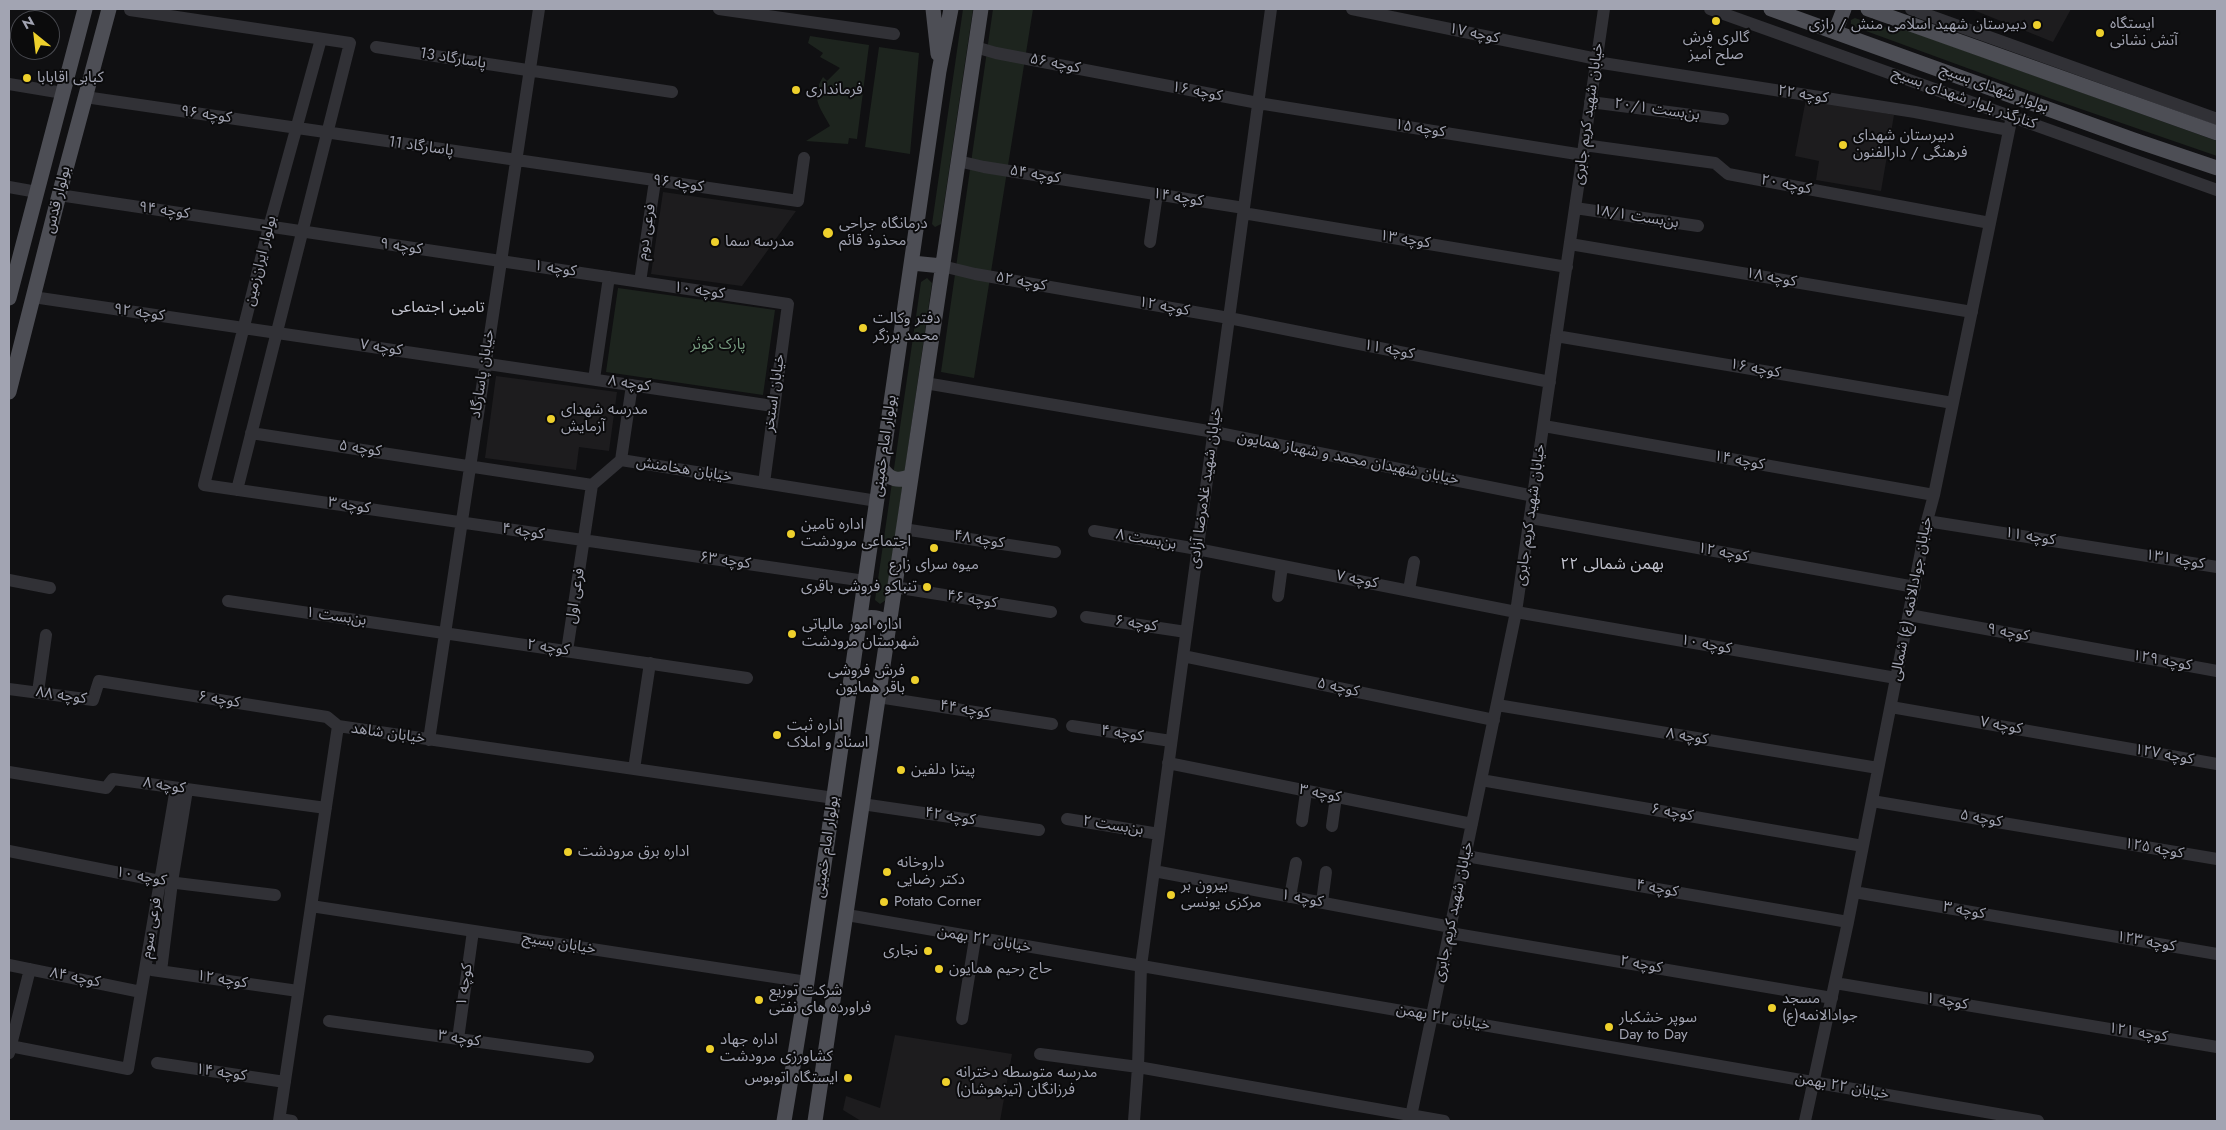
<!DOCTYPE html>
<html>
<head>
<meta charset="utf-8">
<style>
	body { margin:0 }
	#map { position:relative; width:2226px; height:1130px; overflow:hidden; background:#101012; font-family:Jost,sans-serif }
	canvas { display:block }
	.frame { position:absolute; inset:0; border:10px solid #a2a4b2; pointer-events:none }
	.north { position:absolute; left:10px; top:10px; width:50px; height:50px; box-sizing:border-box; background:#0b0b0c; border:1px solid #47484e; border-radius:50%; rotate:331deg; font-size:14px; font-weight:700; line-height:20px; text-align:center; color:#a2a4b2 }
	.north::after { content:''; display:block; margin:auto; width:18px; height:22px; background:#eed02c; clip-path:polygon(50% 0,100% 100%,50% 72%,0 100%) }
</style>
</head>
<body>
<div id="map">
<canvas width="2226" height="1130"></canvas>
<div class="frame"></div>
<div class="north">N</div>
</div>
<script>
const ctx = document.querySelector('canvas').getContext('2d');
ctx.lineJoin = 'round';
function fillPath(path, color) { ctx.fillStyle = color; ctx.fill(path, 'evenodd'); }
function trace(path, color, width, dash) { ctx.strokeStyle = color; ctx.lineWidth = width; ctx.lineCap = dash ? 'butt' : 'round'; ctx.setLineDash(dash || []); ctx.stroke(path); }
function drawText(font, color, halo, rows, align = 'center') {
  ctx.font = font + ' Jost,"Noto Sans Arabic",sans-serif'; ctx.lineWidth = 4; ctx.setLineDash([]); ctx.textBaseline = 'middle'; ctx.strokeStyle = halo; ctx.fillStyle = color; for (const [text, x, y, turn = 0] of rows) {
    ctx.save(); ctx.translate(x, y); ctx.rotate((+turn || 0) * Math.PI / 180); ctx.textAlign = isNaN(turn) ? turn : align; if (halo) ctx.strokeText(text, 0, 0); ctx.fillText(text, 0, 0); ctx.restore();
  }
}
const built = new Path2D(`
	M1971 9H2071L2053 42Z
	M1806 99 1894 115 1881 191 1816 180 1819 161 1795 156Z
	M663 192 796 211 742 286 651 274Z
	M496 376 617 392 609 451 579 447 576 470 485 458Z
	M895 1035 1012 1054 1000 1121H861L843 1110 846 1096 880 1108Z`);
const green = new Path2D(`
	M963 9H973L941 224 935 227 932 224Z
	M993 9H1033L974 378 941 372Z
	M1855 18 1880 27 1904 29 2217 141V156L2049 98 1855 27 1851 24V20Z
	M810 36 869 45 857 139 849 138 848 144 806 141 830 126C820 107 810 98 823 77L827 81 840 68 820 57 823 53 808 43Z
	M879 47 919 53 910 154 865 147Z
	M927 278 932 283 886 600 880 604 875 600 921 282Z
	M618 288 775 310 763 395 606 372Z`);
const minor = new Path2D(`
	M719 9 894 34
	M1352 9 1597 59
	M1710 9 2217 190
	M1911 9 2217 119
	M130 10 350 43 237 490
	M321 39 269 227 204 485 865 581
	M376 47 672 92
	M975 47 996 53 1258 103 1583 155
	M1596 62 1915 112 2009 130
	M9 84 63 93
	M85 97 798 201 804 158
	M1590 102 1723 119
	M1584 145 1715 163 1728 174 1990 223
	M958 161 984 167 1244 208
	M9 187 37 192
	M59 195 788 304 764 483
	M1575 208 1698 226
	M1243 213 1567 267
	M1150 242 1157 194
	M1570 244 1972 312
	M942 266 975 274 1229 318 1550 382
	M640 282 655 181
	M33 297 773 406
	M1556 336 1953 403
	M594 379 609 277
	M925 383 1214 432 1534 496
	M1544 426 1934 495
	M251 433 592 485 621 460 877 501
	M621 460 632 385
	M1531 518 1915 587
	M1927 521 2217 567
	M903 529 1055 552
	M1094 531 1197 549 1516 612 1896 678
	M9 580 50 588
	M894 587 1051 612
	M1409 590 1414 562
	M1278 596 1282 566
	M228 601 747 678
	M1909 615 2217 671
	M1086 617 1186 632
	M567 651 592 485
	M1183 656 1494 720
	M9 689 93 700 99 681 327 717 338 726
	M38 692 46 635
	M878 697 1052 724
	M1497 705 1878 768
	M1891 707 2217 764
	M1072 726 1171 741
	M429 740 539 9
	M1168 763 1472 824
	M634 769 650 663
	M9 772 106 788 113 779 326 808
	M1481 780 1863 846
	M1872 801 2217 859
	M862 804 1039 830
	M1067 819 1159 834
	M1302 821 1306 792
	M1332 826 1336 797
	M9 851 160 881 275 895
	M1466 856 1848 922
	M1154 871 1451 927
	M1854 892 2217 954
	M1290 897 1296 863
	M1322 902 1326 872
	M311 906 807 982
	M847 915 2038 1121
	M1450 933 1832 998
	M9 965 141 992
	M152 970 298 991
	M161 971 172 882 187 790
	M1835 983 2217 1047
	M962 1019 975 939
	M329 1021 588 1057
	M458 1039 473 931
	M10 1046 128 1069 176 788
	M9 1053 30 969
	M1040 1054 1138 1067 1444 1121
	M157 1063 285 1082
	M280 1119 292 1121
	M279 1121 338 726 834 798
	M1134 1121 1138 1067 1141 966 1271 9
	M1410 1121 1516 612 1604 9
	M1805 1121 1848 922 1927 521 1934 495 2012 116`);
const major = new Path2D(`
	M933 9 938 54
	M1771 9 2134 140 2217 168
	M1868 9 2217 133
	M1835 32 1844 9
	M912 263 942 266
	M9 298 85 9
	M9 392 59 195 109 9
	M882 468C889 480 899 482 911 476
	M860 619C872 616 878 617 889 623
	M784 1121 807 982 939 71 951 9
	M815 1121 981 9`);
const markers = [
	[1716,21,5,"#eed02c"],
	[2037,25,5,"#eed02c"],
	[2100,33,5,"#eed02c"],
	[27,78,5,"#eed02c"],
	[796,90,5,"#eed02c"],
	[1843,145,5,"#eed02c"],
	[828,233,6,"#eed02c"],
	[715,242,5,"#eed02c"],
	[863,328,5,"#eed02c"],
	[551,419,5,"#eed02c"],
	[791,534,5,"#eed02c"],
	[934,548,5,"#eed02c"],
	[927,587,5,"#eed02c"],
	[792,634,5,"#eed02c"],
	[915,680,5,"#eed02c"],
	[777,735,5,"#eed02c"],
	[901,770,5,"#eed02c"],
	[568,852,5,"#eed02c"],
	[887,872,5,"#eed02c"],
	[1171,895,5,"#eed02c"],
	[884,902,5,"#eed02c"],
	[928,951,5,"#eed02c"],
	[939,969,5,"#eed02c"],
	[759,1000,5,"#eed02c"],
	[1772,1008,5,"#eed02c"],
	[1609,1027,5,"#eed02c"],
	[710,1049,5,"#eed02c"],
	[848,1078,5,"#eed02c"],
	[946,1082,5,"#eed02c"]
];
const poiNames = [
	["ایستگاه",2110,24],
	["آتش نشانی",2110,41],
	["دبیرستان شهید اسلامی منش / رازی",2027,25,"right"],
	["گالری فرش",1716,38,"center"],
	["صلح آمیز",1716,55,"center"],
	["کبابی اقابابا",37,78],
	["فرمانداری",806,90],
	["دبیرستان شهدای",1853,136],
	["فرهنگی / دارالفنون",1853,153],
	["درمانگاه جراحی",839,224],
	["محذوذ قائم",839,241],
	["مدرسه سما",725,242],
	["دفتر وکالت",873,319],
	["محمد برزگر",873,336],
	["مدرسه شهدای",561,410],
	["آزمایش",561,427],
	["اداره تامین",801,525],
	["اجتماعی مرودشت",801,542],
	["میوه سرای زارع",934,565,"center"],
	["تنباکو فروشی باقری",917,587,"right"],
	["اداره امور مالیاتی",802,625],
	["شهرستان مرودشت",802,642],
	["فرش فروشی",905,671,"right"],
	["باقر همایون",905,688,"right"],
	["اداره ثبت",787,726],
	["اسناد و املاک",787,743],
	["پیتزا دلفین",911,770],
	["اداره برق مرودشت",578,852],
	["داروخانه",897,863],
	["دکتر رضایی",897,880],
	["بیرون بر",1181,886],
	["مرکزی یونسی",1181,903],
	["Potato Corner",894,902],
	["نجاری",918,951,"right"],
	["حاج رحیم همایون",949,969],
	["شرکت توزیع",769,991],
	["فراورده های نفتی",769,1008],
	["مسجد",1782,999],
	["جوادالانمه(ع)",1782,1016],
	["سوپر خشکبار",1619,1018],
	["Day to Day",1619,1035],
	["اداره جهاد",720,1040],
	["کشاورزی مرودشت",720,1057],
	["مدرسه متوسطه دخترانه",956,1073],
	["فرزانگان (تیزهوشان)",956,1090],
	["ایستگاه اتوبوس",838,1078,"right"]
];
const streetNames = [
	["کوچه ۱۷",1474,34,12],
	["پاسارگاد 13",453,59,9],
	["کوچه ۵۶",1055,64,11],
	["بولوار شهدای بسیج",1994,89,20],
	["کوچه ۱۶",1197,92,11],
	["کوچه ۲۲",1803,95,9],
	["کنارگذر بلوار شهدای بسیج",1964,99,20],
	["بن‌بست ۲۰/۱",1657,110,8],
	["خیابان شهید کریم جابری",1589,114,-82],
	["کوچه ۹۶",206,115,8],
	["کوچه ۱۵",1420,129,9],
	["پاسارگاد 11",421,147,8],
	["کوچه ۵۴",1035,175,9],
	["کوچه ۹۶",678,184,8],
	["کوچه ۲۰",1786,185,11],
	["کوچه ۱۴",1178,198,9],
	["بولوار قدس",58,200,-76],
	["کوچه ۹۴",164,211,8],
	["بن‌بست ۱۸/۱",1636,217,9],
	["فرعی دوم",647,232,-81],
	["کوچه ۱۳",1405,240,9],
	["کوچه ۹",401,247,8],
	["بولوار ایران‌زمین",261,261,-76],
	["کوچه ۱",555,269,8],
	["کوچه ۱۸",1771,278,10],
	["کوچه ۵۲",1021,282,10],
	["کوچه ۱۰",699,291,8],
	["کوچه ۱۲",1164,307,10],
	["کوچه ۹۲",139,313,8],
	["کوچه ۷",381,348,8],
	["کوچه ۱۱",1389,350,11],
	["کوچه ۱۶",1755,369,10],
	["خیابان پاسارگاد",483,374,-81],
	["کوچه ۸",629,384,8],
	["خیابان استخر",775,393,-82],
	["بولوار امام خمینی",885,446,-82],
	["کوچه ۵",360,449,8],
	["خیابان شهیدان محمد و شهباز همایون",1348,459,11],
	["کوچه ۱۴",1739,461,10],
	["خیابان هخامنش",684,470,9],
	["خیابان شهید غلامرضا آزادی",1206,488,-82],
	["کوچه ۳",349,506,8],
	["خیابان شهید کریم جابری",1531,515,-82],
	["کوچه ۴",523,532,8],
	["کوچه ۱۱",2030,537,9],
	["کوچه ۴۸",979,540,9],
	["بن‌بست ۸",1146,540,10],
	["کوچه ۱۲",1723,553,10],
	["کوچه ۱۳۱",2175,560,9],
	["کوچه ۶۳",725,561,8],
	["کوچه ۷",1357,580,11],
	["فرعی اول",576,596,-81],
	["خیابان جوادالائمه (ع) شمالی",1912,599,-79],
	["کوچه ۴۶",972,600,9],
	["بن‌بست ۱",336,617,8],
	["کوچه ۶",1136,624,8],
	["کوچه ۹",2008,633,10],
	["کوچه ۱۰",1706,645,10],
	["کوچه ۲",548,648,8],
	["کوچه ۱۲۹",2162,661,10],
	["کوچه ۵",1338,688,12],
	["کوچه ۸۸",61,696,8],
	["کوچه ۶",219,700,9],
	["کوچه ۴۴",965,710,9],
	["کوچه ۷",2001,726,10],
	["خیابان شاهد",388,734,8],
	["کوچه ۴",1122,734,8],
	["کوچه ۸",1687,737,9],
	["کوچه ۱۲۷",2164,755,10],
	["کوچه ۸",164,786,8],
	["کوچه ۳",1320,794,11],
	["کوچه ۶",1672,813,10],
	["کوچه ۴۲",950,817,9],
	["کوچه ۵",1981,819,10],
	["بن‌بست ۲",1113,826,9],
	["بولوار امام خمینی",827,847,-82],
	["کوچه ۱۲۵",2154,849,10],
	["کوچه ۱۰",141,877,10],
	["کوچه ۴",1657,889,10],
	["کوچه ۱",1302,899,10],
	["کوچه ۳",1964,911,10],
	["خیابان شهید کریم جابری",1454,912,-78],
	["فرعی سوم",152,928,-80],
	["خیابان ۲۲ بهمن",984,940,10],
	["کوچه ۱۲۳",2146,942,10],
	["خیابان بسیج",559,944,9],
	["کوچه ۲",1641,965,10],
	["کوچه ۸۴",75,978,11],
	["کوچه ۱۲",222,980,9],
	["کوچه ۱",465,985,-82],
	["کوچه ۱",1947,1002,9],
	["خیابان ۲۲ بهمن",1443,1018,10],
	["کوچه ۱۲۱",2138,1033,9],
	["کوچه ۳",459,1039,8],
	["کوچه ۱۴",221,1073,8],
	["خیابان ۲۲ بهمن",1842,1087,10]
];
const parkNames = [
	["پارک کوثر",718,345]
];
const neighbourhoodNames = [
	["تامین اجتماعی",438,308],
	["۲۲ بهمن شمالی",1612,565]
];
fillPath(built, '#1d1c1e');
fillPath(green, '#1d241e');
trace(minor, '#313136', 12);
trace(major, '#4d4e55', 15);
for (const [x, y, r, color] of markers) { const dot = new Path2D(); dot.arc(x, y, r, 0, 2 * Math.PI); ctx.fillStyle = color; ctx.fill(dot); trace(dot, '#0b0b0c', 2); }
drawText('15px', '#a2a4b2', '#0b0b0c', poiNames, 'left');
drawText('15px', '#a2a4b2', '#0b0b0c', streetNames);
drawText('15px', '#789d81', '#0b0b0c', parkNames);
drawText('16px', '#c2c3ce', '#0b0b0c', neighbourhoodNames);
</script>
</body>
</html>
